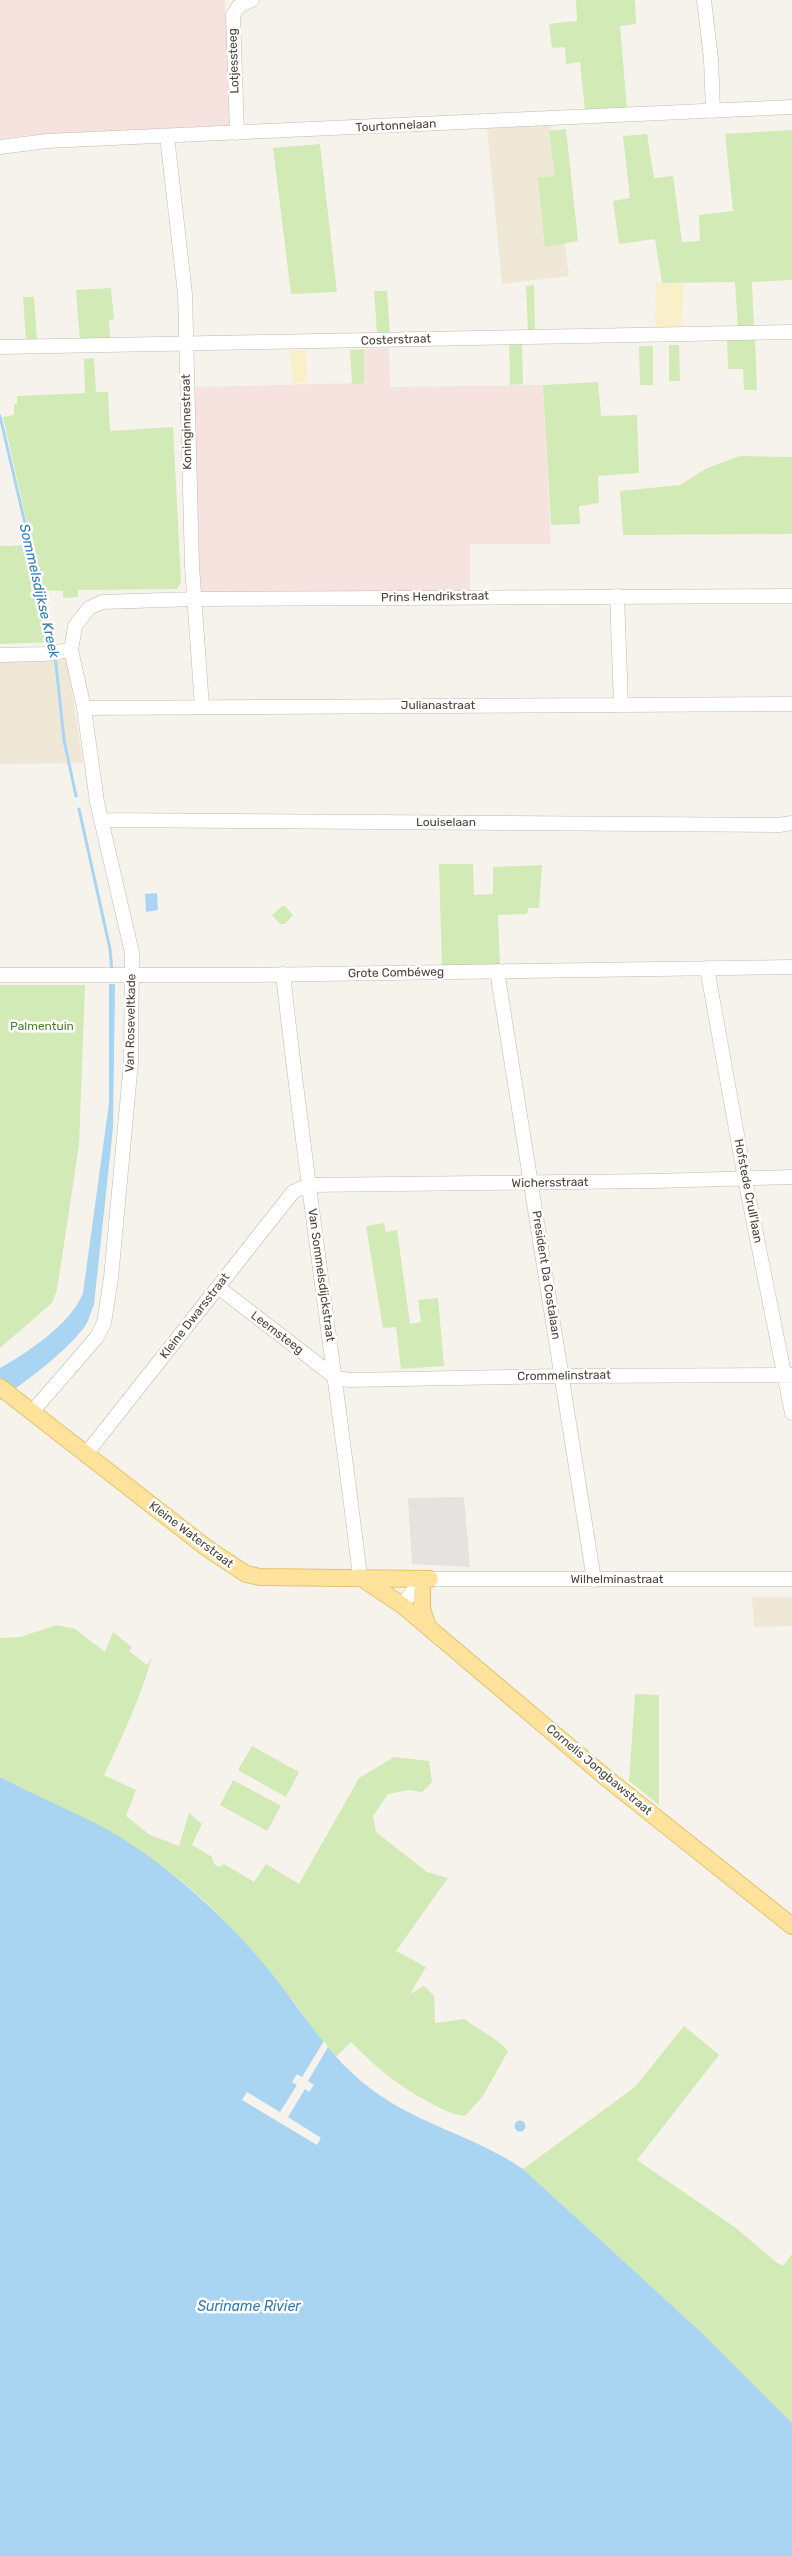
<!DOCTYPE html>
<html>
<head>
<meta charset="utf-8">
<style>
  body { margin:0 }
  canvas { display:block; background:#f6f3ec }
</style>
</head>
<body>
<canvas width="792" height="2556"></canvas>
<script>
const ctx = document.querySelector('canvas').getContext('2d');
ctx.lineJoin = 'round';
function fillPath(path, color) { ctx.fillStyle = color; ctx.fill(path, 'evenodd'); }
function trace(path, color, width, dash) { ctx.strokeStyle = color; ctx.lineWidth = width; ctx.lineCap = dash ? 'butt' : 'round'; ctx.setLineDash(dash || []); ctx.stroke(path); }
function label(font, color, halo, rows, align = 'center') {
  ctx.font = font + ' Rubik,sans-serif'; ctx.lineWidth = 5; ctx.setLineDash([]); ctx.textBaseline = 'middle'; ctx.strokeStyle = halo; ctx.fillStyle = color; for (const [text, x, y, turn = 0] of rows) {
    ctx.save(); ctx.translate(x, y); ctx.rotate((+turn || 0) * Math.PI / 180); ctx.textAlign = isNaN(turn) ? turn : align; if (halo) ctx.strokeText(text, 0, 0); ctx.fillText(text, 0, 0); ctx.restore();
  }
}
const education = new Path2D(`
  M550,124L569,276L502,284L487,128Z
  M67,660L83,763L0,764V662Z
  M792,1597V1626L754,1627L752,1597Z`);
const medical = new Path2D(`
  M0,0H225L231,125L31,135L0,139Z
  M389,348L390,387L543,385L551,544H470V592L198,596L193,387L364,383V349Z`);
const green = new Path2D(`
  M576,0H635L636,24L620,26L627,109L585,111L580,62L566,64L565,47L552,48L549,24L577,21Z
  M566,129L578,241L545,247L538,178L555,176L549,131Z
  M792,130V280L752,282L754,328H738L735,282L662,283L655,239L619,244L613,201L630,198L623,136L647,134L654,178L673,176L682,242L700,241L699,215L733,211L725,134Z
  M320,144L337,292L291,294L273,148Z
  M534,285L535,332L528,333L526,286Z
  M111,288L114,319L109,320L110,340L80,342L76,290Z
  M374,291H387L390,334H377Z
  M23,297H34L37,340L26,341Z
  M755,338L757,390H744L743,369H728L727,339Z
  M522,342L523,384L510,385L509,343Z
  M669,345H679L680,381H669Z
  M639,346H653V385H640Z
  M364,349V383L352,384L350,350Z
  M94,358L96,392H108L110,431L173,427L181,582L177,589L78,590V597L63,598V591L42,590L3,417L14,415V404H17V396L85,393L84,359Z
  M598,382L601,416L637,415L639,473L598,476L599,503L579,506L580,524L551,525L543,385Z
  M740,456L792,457V534L623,535L620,491L680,485L707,468Z
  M30,545L38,591L53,642L0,644V546Z
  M439,864H473L474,895L493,894V867L542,865L539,908H528L527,914L498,915L500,967L442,968Z
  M285,906L293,915L285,924H280L272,915L281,907Z
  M0,985H85L79,1145L57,1290L52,1303L0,1348Z
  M384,1223L386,1232L397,1230L410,1324L421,1322L418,1300L438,1298L444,1366L401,1369L396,1327L383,1328L366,1226Z
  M57,1625L75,1629L105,1652L113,1632L132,1647L129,1651L147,1665L152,1657C141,1697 122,1737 104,1775L136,1790L126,1816L150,1835L179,1846L189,1813L202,1824L192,1845L212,1857L214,1864L219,1867L224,1864L254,1882L266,1864L299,1884L359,1778L394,1757L429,1761L432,1782L422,1792L408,1790L388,1794L373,1816L376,1832L427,1872L448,1878L396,1951L426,1967L410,1994L424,1986L434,1996L435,2023L464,2019C479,2030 497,2038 508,2051L483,2096L465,2116C450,2114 438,2107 425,2100C393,2082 377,2068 351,2042L335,2058C321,2042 310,2024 297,2006C272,1973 244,1940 215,1911C150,1846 79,1818 0,1777V1638L20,1637Z
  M635,1694L659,1695V1805L629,1781Z
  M252,1746L299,1772L286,1797L238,1770Z
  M233,1780L281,1806L267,1831L220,1805Z
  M684,2026L719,2055L637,2160L736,2228L776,2262L783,2266L792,2254V2423L702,2333L523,2169L635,2087Z`);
const sand = new Path2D(`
  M656,283L684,284L681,329H655Z
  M289,350H306L307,382L293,383Z`);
const parking = new Path2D(`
  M464,1497L470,1567L412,1564L408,1498Z`);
const water = new Path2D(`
  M157,893L158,910L146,912L145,894Z
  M109,984H115L113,1128L94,1304C91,1312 88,1323 83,1329C60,1357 28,1379 0,1400V1368C27,1353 72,1323 83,1293L109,1103Z
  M0,1777C38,1797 78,1813 115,1834C150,1855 184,1882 213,1910C244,1939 273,1973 297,2007C317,2034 335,2059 361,2081C408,2122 472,2134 523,2169L702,2333L792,2423V2556H0Z
  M514.5 2126a5.5 5.5 0 1 1 11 0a5.5 5.5 0 1 1-11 0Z`);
const pier = new Path2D(`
  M324,2041L328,2047L308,2081L314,2085L309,2092L305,2089L288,2117L321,2138L317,2145L242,2100L247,2092L280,2112L297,2085L292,2082L297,2074L302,2077Z`);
const stream = new Path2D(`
  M0,416L30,545L38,591L54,649
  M55,655L64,740L76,796
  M79,809L110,949L112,972`);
const minor = new Path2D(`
  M704,0L711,59L713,111
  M237,133L233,15L239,6L252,0
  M167,136L185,294L192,566L202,707
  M0,147L47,141L792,107
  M0,347L792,332
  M617,596L621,705
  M0,655L44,654L71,650
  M84,708L792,704
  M101,820L779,825L792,823
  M707,968L745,1179L792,1413
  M497,971L594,1580
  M283,974C305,1175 336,1375 360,1577
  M0,975H252L792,967
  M218,1287L336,1378L349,1380L562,1376L792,1375
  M32,1412L97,1337L104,1323L111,1278L131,1062L132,953L97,802L84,708L71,650L75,626L89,608L102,602L195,599L792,596
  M86,1454L293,1192L308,1185L655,1181L792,1177
  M402,1605L416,1587L430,1579H792`);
const major = new Path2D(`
  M0,1387L208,1549L246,1574L260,1577L430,1579
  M360,1577L402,1605L604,1776L792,1926
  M422,1591V1609L428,1627`);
const streetNames = [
  ["Lotjessteeg",234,61,-92],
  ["Tourtonnelaan",396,126,-3],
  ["Costerstraat",396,340,-2],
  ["Koninginnestraat",187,422,-91],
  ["Prins Hendrikstraat",435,597,-1],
  ["Julianastraat",438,706],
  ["Louiselaan",446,823],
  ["Grote Combéweg",396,973,-1],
  ["Van Roseveltkade",131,1023,-89],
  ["Wichersstraat",550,1183,-1],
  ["Hofstede Crull'laan",748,1191,79],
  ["Van Sommelsdijckstraat",321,1275,82],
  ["President Da Costalaan",546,1275,81],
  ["Kleine Dwarsstraat",195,1316,-52],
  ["Leemsteeg",277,1333,37],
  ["Crommelinstraat",564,1376,-1],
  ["Kleine Waterstraat",191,1535,37],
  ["Wilhelminastraat",617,1580],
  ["Cornelis Jongbawstraat",599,1770,40]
];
const parkNames = [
  ["Palmentuin",42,1027]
];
const waterNames = [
  ["Sommelsdijkse Kreek",39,591,77],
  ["Suriname Rivier",249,2307]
];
fillPath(education, '#efe8d6');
fillPath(medical, '#f6e3e0');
fillPath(green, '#d2eab5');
fillPath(sand, '#f9efc9');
fillPath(parking, '#e5e3e0');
fillPath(water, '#a9d4f2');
fillPath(pier, '#f6f3ec');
trace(stream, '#a9d4f2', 3);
trace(minor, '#c2bbae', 15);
trace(major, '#e6c16a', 18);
trace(minor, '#fff', 14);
trace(major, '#ffe39c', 16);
label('12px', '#4b4439', '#fff', streetNames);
label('12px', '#4a7f2a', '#fff', parkNames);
label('italic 14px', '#2e7ab2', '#fff', waterNames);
</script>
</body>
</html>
